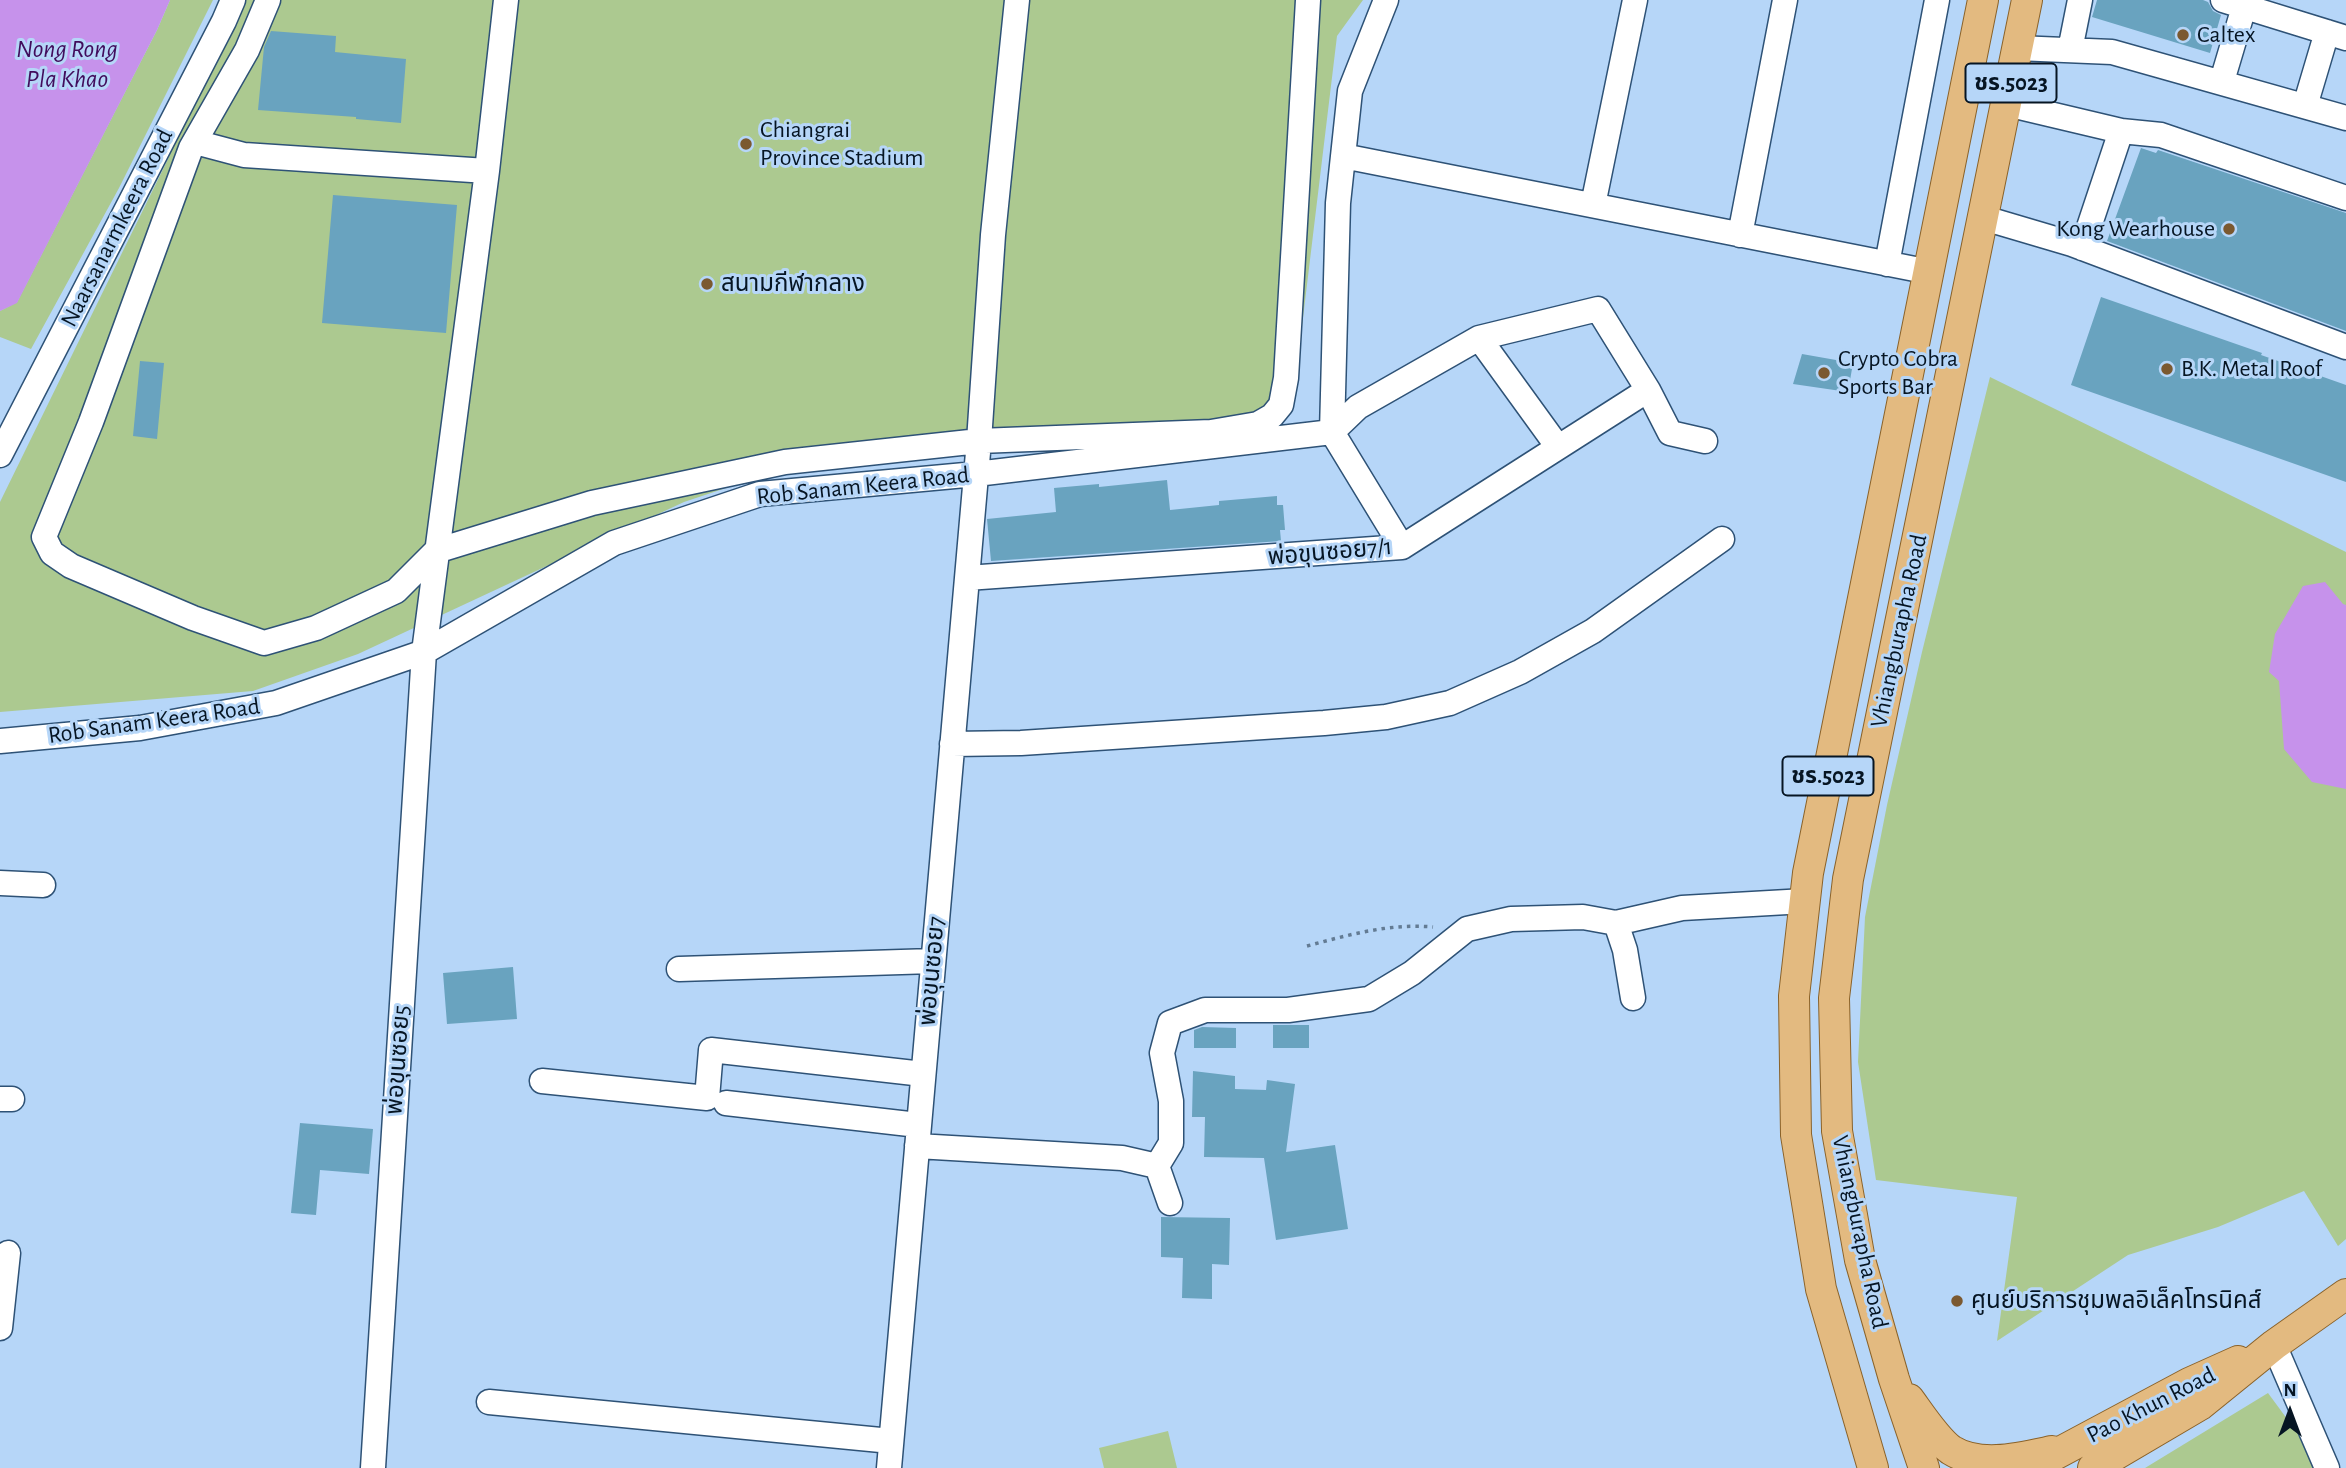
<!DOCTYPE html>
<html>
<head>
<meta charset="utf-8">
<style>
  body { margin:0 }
  #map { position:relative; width:2346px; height:1468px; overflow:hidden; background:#b6d6f8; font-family:"Alegreya Sans",sans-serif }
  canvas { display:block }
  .north { position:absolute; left:2255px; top:1377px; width:70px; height:70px; -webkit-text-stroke:5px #b6d6f8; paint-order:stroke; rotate:0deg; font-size:19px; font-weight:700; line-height:28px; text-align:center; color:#061523 }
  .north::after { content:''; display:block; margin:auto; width:24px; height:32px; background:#061523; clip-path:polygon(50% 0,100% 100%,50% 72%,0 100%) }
</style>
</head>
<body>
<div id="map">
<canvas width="2346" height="1468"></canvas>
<div class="north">N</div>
</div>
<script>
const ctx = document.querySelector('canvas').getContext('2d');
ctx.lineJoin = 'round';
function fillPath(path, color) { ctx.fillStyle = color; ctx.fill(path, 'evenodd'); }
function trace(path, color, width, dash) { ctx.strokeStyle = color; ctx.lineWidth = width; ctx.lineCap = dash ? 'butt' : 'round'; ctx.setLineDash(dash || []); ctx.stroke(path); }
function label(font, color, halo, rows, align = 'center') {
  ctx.font = font + ' "Alegreya Sans","Noto Sans Thai",sans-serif'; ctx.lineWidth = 6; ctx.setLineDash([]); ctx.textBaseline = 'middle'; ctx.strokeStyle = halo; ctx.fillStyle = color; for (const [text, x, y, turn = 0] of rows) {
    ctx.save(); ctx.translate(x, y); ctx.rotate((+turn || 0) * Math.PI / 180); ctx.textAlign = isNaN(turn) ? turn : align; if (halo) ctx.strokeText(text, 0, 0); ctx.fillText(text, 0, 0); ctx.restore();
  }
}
const green = new Path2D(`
  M170,0H213L119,188L31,349L0,337V311L17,302L157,30Z
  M240,0H1363L1337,36L1292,409L975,454L789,467L684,502L358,654L253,691L0,712V502L168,159Z
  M1990,377L2346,552V1239L2338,1246L2304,1191L2218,1227L2128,1255L1997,1341L2017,1197L1876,1180L1858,1062L1865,917L1887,805L1922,652Z
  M2268,1393L2307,1446L2314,1468H2145Z
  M1168,1431L1177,1468H1104L1099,1448Z`);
const water = new Path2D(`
  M0,0H170L157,30L17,303L0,311Z
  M2325,582L2343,604L2346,605V789L2312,782L2284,749L2279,681L2269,672L2275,634L2303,586Z`);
const building = new Path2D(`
  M2097,0H2203L2208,2L2213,11L2221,15L2210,53L2092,17Z
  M271,31L336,36L335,52L406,59L401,123L356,119V117L258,110L264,47Z
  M2141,148L2156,153L2158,150L2346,213V331L2107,241Z
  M333,195L457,205L446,333L322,323Z
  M2101,297L2262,353L2261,355L2346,385V482L2071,385Z
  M1802,354L1853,363L1848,392L1793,384Z
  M140,361L164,363L157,439L133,436Z
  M1167,480L1170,510L1219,505V501L1277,496V505H1283L1285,530H1280L1281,541L991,561L987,519L1056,512L1054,488L1099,484V487Z
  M513,967L517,1019L447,1024L443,973Z
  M1273,1025H1309V1048H1273Z
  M1202,1027L1236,1028V1048H1194V1030Z
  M1193,1071L1235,1076V1089L1266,1090L1267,1080L1295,1084L1286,1152L1335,1145L1348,1229L1276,1240L1264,1158L1204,1157L1205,1117H1192Z
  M300,1123L373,1129L369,1174L320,1170L316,1215L291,1213Z
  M1161,1217L1230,1218L1229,1265L1212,1264V1299L1182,1298L1183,1258L1161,1257Z`);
const path = new Path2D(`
  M1307,946C1348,935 1390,923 1433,927`);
const minor = new Path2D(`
  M268,0L247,50L191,148L91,422L44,537L52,553L71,566L193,618L264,643L316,628L396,591L436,551L592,503L785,462L979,441L1211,432L1258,424L1272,416L1281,405L1286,378L1308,0
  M2223,0L2346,38
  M2017,48L2112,52L2346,118
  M2070,50L2080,0
  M2222,81L2244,7
  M2007,104L2121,131L2161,135L2346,198
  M2305,106L2327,32
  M195,142L244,155L487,171
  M1343,156L1930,272
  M1593,205L1635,0
  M1984,218L2072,244L2346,347
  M1740,235L1785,0
  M2082,248L2121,131
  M1887,264L1937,0
  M1479,338L1558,447
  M0,455L224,21L233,0
  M1402,547L1332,432L1358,407L1479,338L1598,309L1648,390L1670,433L1705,441
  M967,578L1402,547L1648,390
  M0,741L140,728L276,703L424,652L614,543L760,494L976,474L1332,432L1338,203L1350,91L1386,0
  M952,744L1021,743L1324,723L1386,717L1450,703L1520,672L1593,631L1722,539
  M0,883L43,885
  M1616,923L1625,950L1633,998
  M679,969L933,961
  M542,1081L707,1098L711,1050L923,1074
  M0,1099H12
  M726,1103L918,1125
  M917,1146L1122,1158L1157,1166
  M1157,1166L1171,1143V1101L1162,1053L1170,1023L1205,1010H1288L1369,999L1412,973L1467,929L1511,919L1583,917L1616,923L1682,908L1805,901
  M1157,1166L1170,1203
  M0,1328L8,1253
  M2274,1345L2327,1468
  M489,1402L891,1441
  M373,1468L424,652L487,171L506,0
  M889,1468L979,441L993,235L1017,0`);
const major = new Path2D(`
  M1909,1399C1920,1414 1936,1439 1951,1450C1980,1468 2019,1458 2052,1451
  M1873,1468L1821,1289L1796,1135L1794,996L1808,873L1983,0
  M1924,1468L1894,1379L1860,1260L1837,1131L1834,998L1848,879L2027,0
  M2030,1468L2189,1383L2238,1361
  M2093,1468L2200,1405L2274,1345L2346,1294`);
const markers = [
  [2183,35,7,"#7b5930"],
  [746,144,7,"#7b5930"],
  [2229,229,7,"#7b5930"],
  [707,284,7,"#7b5930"],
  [2167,369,7,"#7b5930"],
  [1824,373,7,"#7b5930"],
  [1957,1301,7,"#7b5930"]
];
const shields = [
  [2011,83,91],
  [1828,776,91]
];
const shieldNames = [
  ["ชร.5023",2011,83],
  ["ชร.5023",1828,776]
];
const poiNames = [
  ["Caltex",2197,35],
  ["Chiangrai",760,130],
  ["Province Stadium",760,158],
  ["Kong Wearhouse",2215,229,"right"],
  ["สนามกีฬากลาง",721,284],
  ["Crypto Cobra",1838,359],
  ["Sports Bar",1838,387],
  ["B.K. Metal Roof",2181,369],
  ["ศูนย์บริการชุมพลอิเล็คโทรนิคส์",1971,1301]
];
const streetNames = [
  ["Naarsanarmkeera Road",117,228,-63],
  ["Rob Sanam Keera Road",863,486,-6],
  ["พ่อขุนซอย7/1",1330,552,-5],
  ["Vhiangburapha Road",1899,631,-78],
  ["Rob Sanam Keera Road",154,721,-8],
  ["พ่อขุนซอย7",932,971,-85],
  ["พ่อขุนซอย5",398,1060,-86],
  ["Vhiangburapha Road",1860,1232,78],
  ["Pao Khun Road",2151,1405,-27]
];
const waterNames = [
  ["Nong Rong",67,49],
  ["Pla Khao",67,79]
];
fillPath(green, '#acc990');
fillPath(water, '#c692eb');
fillPath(building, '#69a3bf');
trace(minor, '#2e5276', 27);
trace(major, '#8a6229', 32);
trace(path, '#637b93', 3.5, [3.5, 5]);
trace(minor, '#fff', 24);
trace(major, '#e3ba80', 30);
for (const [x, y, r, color] of markers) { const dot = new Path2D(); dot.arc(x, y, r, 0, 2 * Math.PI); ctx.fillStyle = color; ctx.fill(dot); trace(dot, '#b6d6f8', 2.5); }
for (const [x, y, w] of shields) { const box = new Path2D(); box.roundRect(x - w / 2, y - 19.5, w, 39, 5); ctx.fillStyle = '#b6d6f8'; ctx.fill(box); trace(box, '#061523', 2); }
label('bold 23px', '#061523', null, shieldNames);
label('24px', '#061523', '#b6d6f8', poiNames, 'left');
label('24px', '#061523', '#b6d6f8', streetNames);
label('italic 26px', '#410c5c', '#b6d6f8', waterNames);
</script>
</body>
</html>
